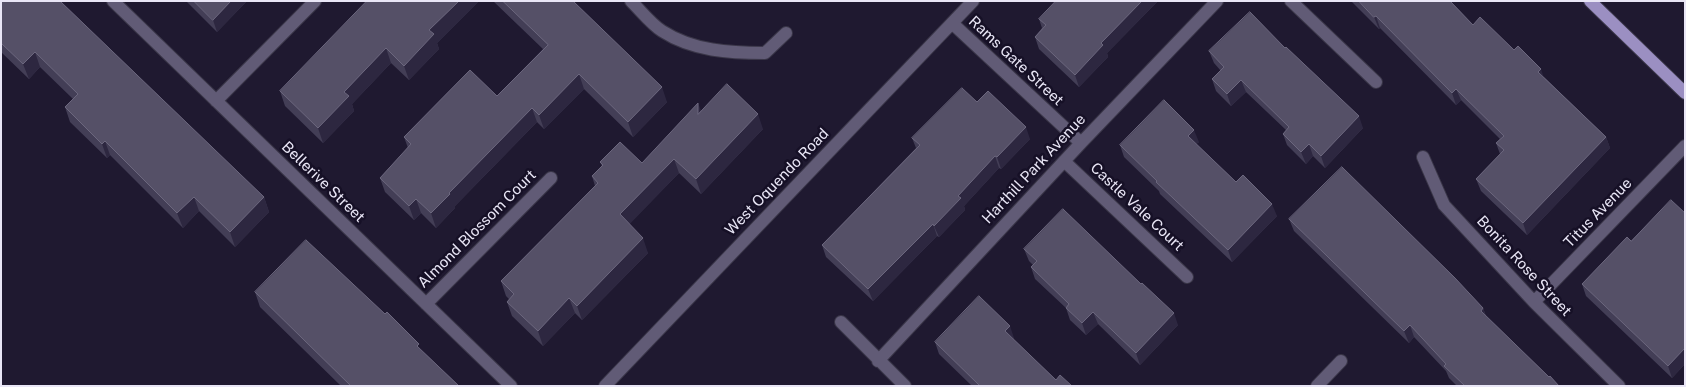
<!DOCTYPE html>
<html>
<head>
<meta charset="utf-8">
<style>
  body { margin:0 }
  #map { position:relative; width:1686px; height:387px; overflow:hidden; background:#1f1930; font-family:"Public Sans",sans-serif }
  canvas { display:block }
  .frame { position:absolute; inset:0; border:2px solid #e9e6f6; pointer-events:none }
</style>
</head>
<body>
<div id="map">
<canvas width="1686" height="387"></canvas>
<div class="frame"></div>
</div>
<script>
const ctx = document.querySelector('canvas').getContext('2d');
ctx.lineJoin = 'round';
function trace(path, color, width, dash) { ctx.strokeStyle = color; ctx.lineWidth = width; ctx.lineCap = dash ? 'butt' : 'round'; ctx.setLineDash(dash || []); ctx.stroke(path); }
function fillPath(path, color) { ctx.fillStyle = color; ctx.fill(path, 'evenodd'); }
function label(font, color, halo, rows, align = 'center') {
  ctx.font = font + ' "Public Sans",sans-serif'; ctx.lineWidth = 5; ctx.setLineDash([]); ctx.textBaseline = 'middle'; ctx.strokeStyle = halo; ctx.fillStyle = color; for (const [text, x, y, turn = 0] of rows) {
    ctx.save(); ctx.translate(x, y); ctx.rotate((+turn || 0) * Math.PI / 180); ctx.textAlign = isNaN(turn) ? turn : align; if (halo) ctx.strokeText(text, 0, 0); ctx.fillText(text, 0, 0); ctx.restore();
  }
}
const minor = new Path2D(`
  M113,1L511,386
  M631,1C641,11 651,24 662,31C693,51 730,53 765,53L786,33
  M1291,1L1376,82
  M952,23L1081,143
  M216,101L315,1
  M1423,157L1444,205L1534,302L1619,386
  M1064,161L1187,277
  M1534,302L1685,146
  M426,304L551,178
  M841,322L905,386
  M878,361L1081,143L1217,1
  M605,386L973,1
  M1317,386L1341,361`);
const major = new Path2D(`
  M1590,1L1685,93`);
const wall = new Path2D(`
  M1,1L264,197L269,212L235,247L199,211L183,228L110,155L107,158L70,122L65,107L73,99L40,67L29,79L1,52Z
  M186,1H247L217,32Z
  M367,1H479L437,43L439,49L409,80L391,63L352,104L354,111L323,143L285,106L280,91Z
  M493,1H573L667,102L633,137L584,89L544,129L537,122L454,207L455,208L436,228L421,213L414,220L385,192L380,178L408,148L404,137L497,96L543,49Z
  M1056,1H1158L1107,53L1108,57L1079,87L1039,49L1035,37L1042,28L1039,19Z
  M1351,1H1450L1473,25L1514,50L1544,77L1606,137L1610,148L1527,235L1481,191L1476,179L1500,154L1496,143L1500,139L1461,100L1456,105L1380,28L1379,29Z
  M1209,51L1363,128L1325,168L1313,156L1306,164L1287,145L1283,134L1286,130L1246,92L1231,106L1216,91L1212,79L1221,71L1214,63Z
  M701,111L763,129L701,194L679,173L629,224L648,253L582,320L575,313L543,346L512,316L507,302L509,299L506,296L501,281L595,186L592,176L602,166L600,162L642,163Z
  M912,138L1030,139L1001,169L999,168L964,206L965,210L939,237L937,236L873,301L826,257L822,245L916,148Z
  M1199,142L1196,144L1236,182L1277,216L1232,262L1160,194L1159,191L1124,157L1120,145Z
  M1685,213V364L1672,378L1586,296L1582,284L1631,241Z
  M1289,219L1483,308L1486,316L1549,377L1559,386H1457L1449,378L1446,371L1414,337L1409,343L1294,231Z
  M1024,249L1178,325L1140,365L1098,324L1086,335L1070,320L1066,308L1035,279L1031,267L1033,265L1029,261Z
  M255,292L422,351L459,386H341L260,307Z
  M1014,338L1013,339L1056,380L1072,386H972L939,354L935,342Z`);
const shadedWall = new Path2D(`
  M231,1H247L217,32L213,20Z
  M459,1H479L437,43L439,49L409,80L404,66L429,30Z
  M1142,1H1158L1107,53L1108,57L1079,87L1075,75L1101,43Z
  M1376,16L1380,28L1379,29L1374,17Z
  M386,48L391,63L352,104L354,111L323,143L318,128L344,92Z
  M35,52L40,67L29,79L23,64Z
  M1541,69L1545,81L1538,72Z
  M579,74L584,89L544,129L539,115Z
  M1241,80L1246,92L1231,106L1227,94Z
  M662,87L667,102L633,137L628,122Z
  M1456,89L1461,100L1456,105L1452,93Z
  M698,103L704,118L698,114Z
  M532,108L537,122L454,207L455,208L436,228L431,213L449,193Z
  M758,114L763,129L701,194L696,179Z
  M1359,116L1363,128L1325,168L1321,156Z
  M1026,127L1030,139L1001,169L997,157Z
  M1194,130L1199,142L1192,148L1188,136Z
  M1606,137L1610,148L1527,235L1523,223Z
  M105,141L110,155L107,158L102,144Z
  M1309,144L1313,156L1306,164L1301,152Z
  M995,156L999,168L964,206L965,210L939,237L934,226L958,196Z
  M674,159L679,173L625,229L620,214Z
  M194,197L199,211L183,228L177,213Z
  M264,197L269,212L235,247L230,232Z
  M416,199L421,213L414,220L409,206Z
  M1272,204L1277,216L1232,262L1228,250Z
  M933,224L937,236L873,301L868,289Z
  M643,238L648,253L582,320L577,306Z
  M569,298L575,313L543,346L538,331Z
  M1483,308L1487,320L1481,311Z
  M1093,312L1098,324L1086,335L1082,323Z
  M1174,313L1178,325L1140,365L1136,353Z
  M1410,325L1414,337L1409,343L1404,331Z
  M1010,326L1014,338L1009,343L1005,331Z
  M1685,348V364L1672,378L1668,366Z`);
const building = new Path2D(`
  M1,1H60L264,197L230,232L194,197L177,213L105,141L102,144L65,107L78,94L35,52L23,64L1,43Z
  M194,1H231L213,20Z
  M367,1H459L429,30L434,34L404,66L386,48L344,92L349,96L318,128L280,91Z
  M503,1H573L662,87L628,122L579,74L539,115L532,108L449,193L450,194L431,213L416,199L409,206L380,178L411,144L404,137L470,70L497,96L548,45Z
  M1056,1H1142L1101,43L1103,45L1075,75L1035,37L1046,25L1039,19Z
  M1359,1H1450L1473,25L1480,17L1514,50L1518,46L1541,69L1538,72L1606,137L1523,223L1476,179L1504,150L1496,143L1504,136L1456,89L1452,93L1376,16L1374,17Z
  M1250,12L1285,48L1286,47L1359,116L1321,156L1309,144L1301,152L1283,134L1289,127L1241,80L1227,94L1212,79L1224,67L1209,51Z
  M727,84L758,114L696,179L674,159L620,214L643,238L577,306L569,298L538,331L507,302L514,294L501,281L598,183L592,176L603,165L600,162L620,142L642,163L698,103V114Z
  M962,88L977,102L988,91L1026,127L997,157L995,156L958,196L961,198L934,226L933,224L868,289L822,245L920,145L912,138Z
  M1164,100L1194,130L1188,136L1236,182L1243,175L1272,204L1228,250L1156,182L1157,181L1120,145Z
  M1342,167L1455,278L1483,308L1481,311L1549,377L1550,376L1559,386H1465L1444,366L1446,364L1410,325L1404,331L1289,219Z
  M1671,200L1685,213V348L1668,366L1582,284L1627,237L1631,241Z
  M1063,209L1141,284L1142,283L1174,313L1136,353L1093,312L1082,323L1066,308L1069,304L1031,267L1037,261L1024,249Z
  M306,240L385,314L387,312L419,344L417,346L459,386H351L255,292Z
  M979,296L1010,326L1005,331L1056,380L1060,375L1072,386H980L935,342Z`);
const streetNames = [
  ["Rams Gate Street",1016,61,43],
  ["Harthill Park Avenue",1034,169,-47],
  ["Bellerive Street",323,182,44],
  ["West Oquendo Road",777,182,-46],
  ["Castle Vale Court",1137,207,43],
  ["Titus Avenue",1598,213,-46],
  ["Almond Blossom Court",477,229,-45],
  ["Bonita Rose Street",1524,266,47]
];
trace(minor, '#3a3648', 14);
trace(major, '#3a3648', 14);
trace(minor, '#615b76', 12);
trace(major, '#9b8fc2', 12);
fillPath(wall, '#433e56');
fillPath(shadedWall, '#2d2740');
fillPath(building, '#555067');
trace(building, '#6c677e', 1);
label('15px', '#e9e6f6', '#161026', streetNames);
</script>
</body>
</html>
